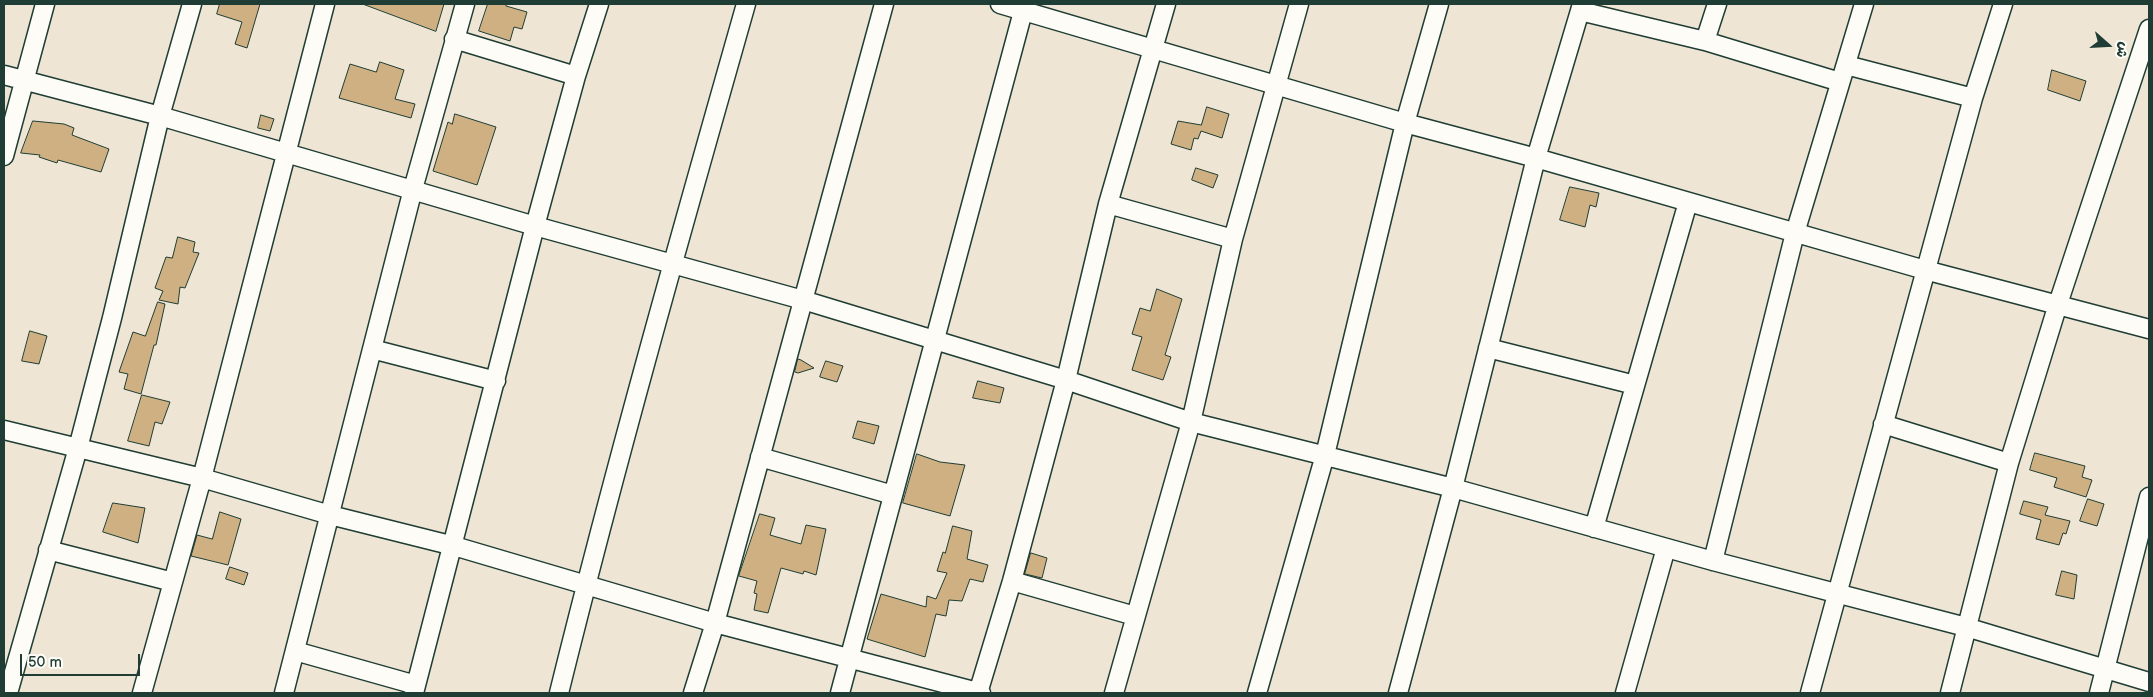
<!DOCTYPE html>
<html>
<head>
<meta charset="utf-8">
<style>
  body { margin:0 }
  #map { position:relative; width:2153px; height:697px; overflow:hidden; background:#efe5d4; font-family:"Balsamiq Sans","Playpen Sans Arabic",sans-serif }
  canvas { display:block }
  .frame { position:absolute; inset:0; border:5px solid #1f3d34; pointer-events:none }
  .north { position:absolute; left:2083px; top:20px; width:50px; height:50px; -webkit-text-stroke:4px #fdfcf7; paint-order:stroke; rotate:109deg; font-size:14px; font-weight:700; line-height:20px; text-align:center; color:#1f3d34 }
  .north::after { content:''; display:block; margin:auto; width:18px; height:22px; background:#1f3d34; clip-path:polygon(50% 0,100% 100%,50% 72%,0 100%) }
  .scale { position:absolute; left:20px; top:654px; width:120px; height:22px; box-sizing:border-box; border:2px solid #1f3d34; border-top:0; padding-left:6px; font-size:15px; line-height:18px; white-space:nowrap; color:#1f3d34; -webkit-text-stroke:4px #fdfcf7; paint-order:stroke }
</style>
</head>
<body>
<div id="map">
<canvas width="2153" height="697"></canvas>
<div class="frame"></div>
<div class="north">ش</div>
<div class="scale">50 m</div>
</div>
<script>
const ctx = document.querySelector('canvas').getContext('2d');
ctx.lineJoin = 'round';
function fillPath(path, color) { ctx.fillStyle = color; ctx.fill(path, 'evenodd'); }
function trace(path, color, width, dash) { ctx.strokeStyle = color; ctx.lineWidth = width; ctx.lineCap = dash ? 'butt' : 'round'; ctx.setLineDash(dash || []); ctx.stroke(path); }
const building = new Path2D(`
  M220,4H260L247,48L235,44L242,22L217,14Z
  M363,4H444L436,31Z
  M488,4H506V6L527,12L522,29L514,27L510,41L479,31Z
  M380,62L404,70L395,99L415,104L411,118L339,98L350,64L376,72Z
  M2052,70L2086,81L2080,101L2048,90Z
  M1207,107L1229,114L1222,138L1201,131L1198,139L1194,138L1191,150L1171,144L1178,121L1201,125Z
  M455,114L496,127L477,185L433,171L448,122L452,124Z
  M261,115L274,119L270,131L258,128Z
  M33,121L64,124L74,128L72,135L109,149L101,172L58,160L57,163L39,157L40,155L21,153Z
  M1196,168L1218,175L1213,188L1192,180Z
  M1570,187L1599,193L1596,207L1590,205L1585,227L1560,220Z
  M178,237L195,242L193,252L199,253L185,288L180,287L178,304L159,300L163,291L155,288L166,257L172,258Z
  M1157,289L1182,299L1165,355L1171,357L1163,380L1132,370L1142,337L1132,334L1140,308L1150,311Z
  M158,302L165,304L156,345H154L141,394L124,389L128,374L119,372L133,332L145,336Z
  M30,331L47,336L39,364L22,361Z
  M798,359L801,360L814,368L798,373L795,372Z
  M826,361L843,366L837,382L820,377Z
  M978,381L1004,388L1000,403L973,398Z
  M142,395L170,402L162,424L155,422L149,446L128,441Z
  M858,421L879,426L874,444L853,438Z
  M2035,453L2085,466L2082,477L2092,480L2086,497L2054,487L2057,478L2030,470Z
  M917,454L940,462L965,465L950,516L903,503Z
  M2088,499L2104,504L2097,526L2080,521Z
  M2024,501L2048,507L2045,515L2070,521L2066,534L2063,533L2059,545L2036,539L2041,520L2020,514Z
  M113,503L145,508L138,543L103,532Z
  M220,512L241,519L228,565L191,556L197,535L212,539Z
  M760,514L775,518L770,535L801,544L806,525L826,529L816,575L804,571L803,574L781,568L768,613L754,610L757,594L754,593L757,581L739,576Z
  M953,526L972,531L967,559L988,565L983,582L970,579L962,601L949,600L946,616L936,614L925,657L867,639L881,594L926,607L927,596L936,599L947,573L937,571L943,552L945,553Z
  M1031,553L1047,558L1042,578L1025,574Z
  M230,567L248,573L244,585L226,579Z
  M2062,571L2077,575L2074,599L2056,595Z`);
const minor = new Path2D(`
  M1000,4L1405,123L1536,158L1925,270L2149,329
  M1580,11L1705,41L1840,82
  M454,39L576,76
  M1705,41L1717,4
  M1846,65L1973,98
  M4,75L160,116L535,226L803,300L1066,380L1191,422L1453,488L1713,561L1966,627L2149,682
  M4,156L45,4
  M1108,204L1233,239
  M1488,348L1635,385
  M372,349L496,381
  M1883,424L2009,463
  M4,430L202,478L330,515L454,546L715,623L981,693
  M760,457L893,495
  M1594,528L1688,202
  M48,550L173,582
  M1713,561L1795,233L1864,4
  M1012,581L1135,616
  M295,651L416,685
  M8,693L78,448L112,318L160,116L192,4
  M142,693L202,478L325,4
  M284,693L413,189L465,4
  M414,693L535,226L576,76L599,4
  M559,693C616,462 681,233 746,4
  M693,693L715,623L884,4
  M840,693L1025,4
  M978,693L1012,581L1066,380L1108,204L1166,4
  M1114,693L1191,422L1233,239L1299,4
  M1257,693L1325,455L1405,123L1439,4
  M1398,693L1453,488L1536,158L1582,4
  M1625,693L1666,548
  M1810,693L1973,98L2003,4
  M1950,693L2009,463L2058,304L2149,29
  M2099,693L2149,497`);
fillPath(building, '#ceb082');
trace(building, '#1f3d34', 1);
trace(minor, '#1f3d34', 21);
trace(minor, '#fdfcf7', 18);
</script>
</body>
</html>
